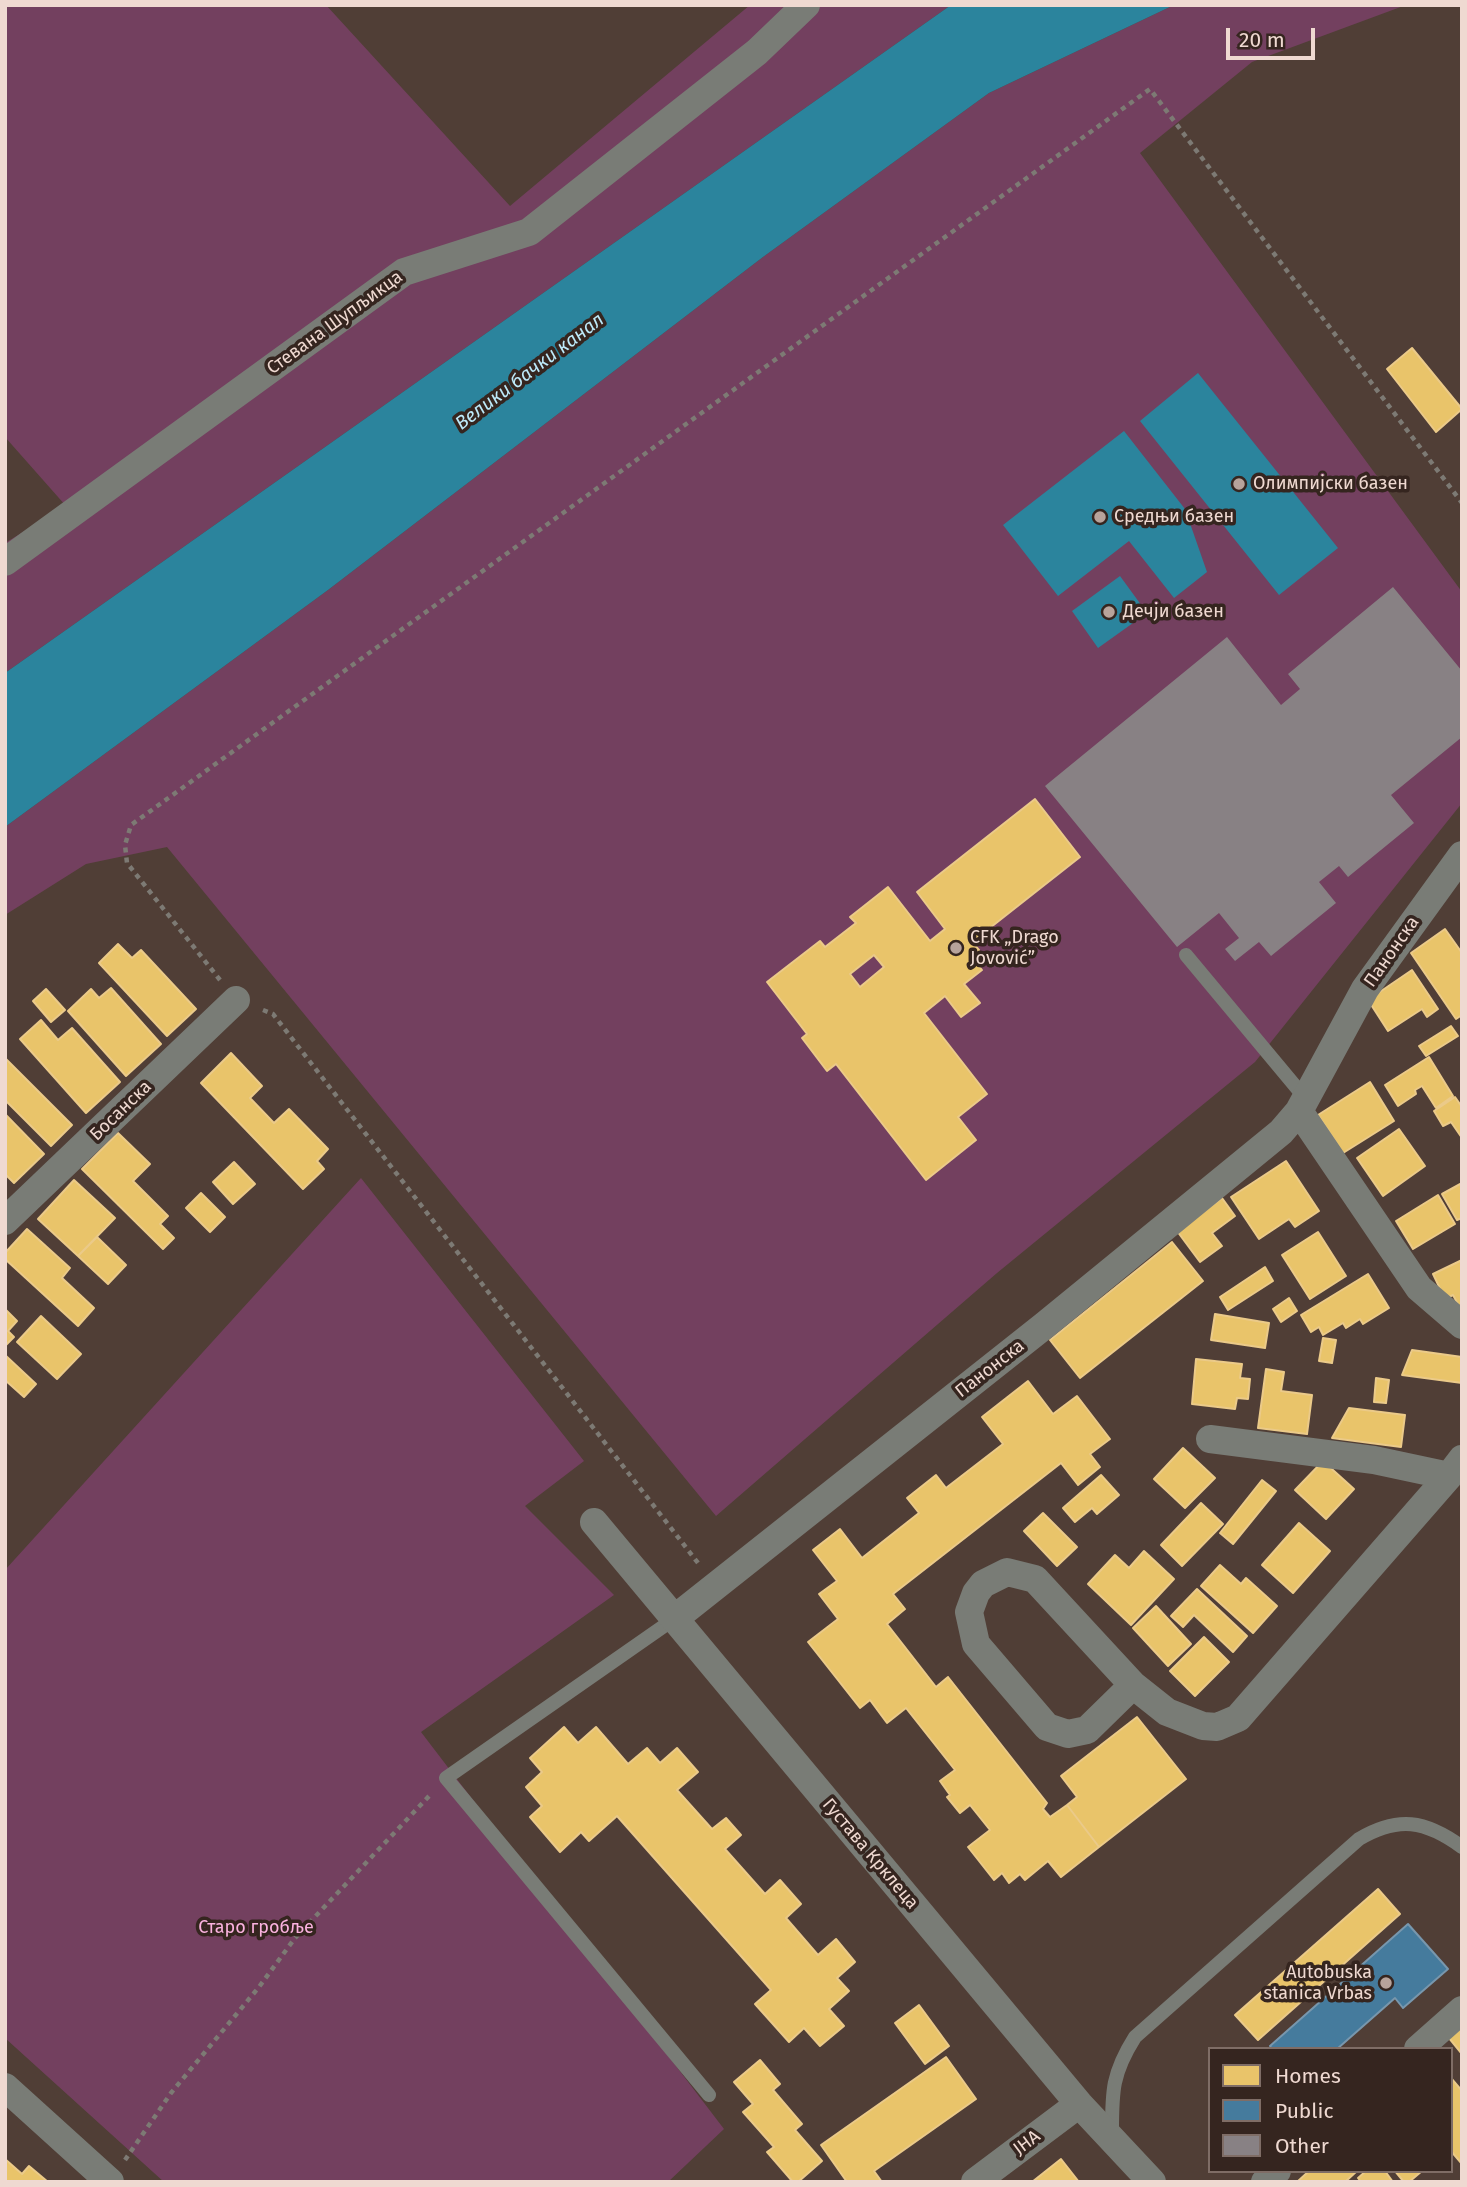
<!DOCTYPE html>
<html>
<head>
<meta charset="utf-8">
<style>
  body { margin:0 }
  #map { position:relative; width:1467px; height:2187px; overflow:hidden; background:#503e36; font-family:"Fira Sans",sans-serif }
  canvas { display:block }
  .frame { position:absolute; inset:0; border:7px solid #efd9d1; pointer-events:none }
  .legend { position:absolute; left:1208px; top:2047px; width:245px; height:126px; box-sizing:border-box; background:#35251f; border:2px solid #7f6d66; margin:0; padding:9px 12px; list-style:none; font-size:21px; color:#efd9d1 }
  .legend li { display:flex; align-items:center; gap:14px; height:35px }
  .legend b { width:35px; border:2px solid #7f6d66 }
  .scale { position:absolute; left:1226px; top:28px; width:89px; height:32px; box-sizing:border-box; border:4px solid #efd9d1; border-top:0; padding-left:9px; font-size:21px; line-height:24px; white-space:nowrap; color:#efd9d1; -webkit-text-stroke:5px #35251f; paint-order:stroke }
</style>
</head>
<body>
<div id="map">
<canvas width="1467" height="2187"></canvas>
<div class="frame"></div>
<ul class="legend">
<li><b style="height:19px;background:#e9c46a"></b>Homes</li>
<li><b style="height:19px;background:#457b9d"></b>Public</li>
<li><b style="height:19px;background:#888184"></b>Other</li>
</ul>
<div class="scale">20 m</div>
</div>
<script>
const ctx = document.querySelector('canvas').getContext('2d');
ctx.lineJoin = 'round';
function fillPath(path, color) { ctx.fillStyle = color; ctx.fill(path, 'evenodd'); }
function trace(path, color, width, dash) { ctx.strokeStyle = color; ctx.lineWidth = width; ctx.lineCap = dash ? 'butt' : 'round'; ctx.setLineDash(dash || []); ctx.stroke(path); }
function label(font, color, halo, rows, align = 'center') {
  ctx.font = font + ' "Fira Sans",sans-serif'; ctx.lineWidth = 7; ctx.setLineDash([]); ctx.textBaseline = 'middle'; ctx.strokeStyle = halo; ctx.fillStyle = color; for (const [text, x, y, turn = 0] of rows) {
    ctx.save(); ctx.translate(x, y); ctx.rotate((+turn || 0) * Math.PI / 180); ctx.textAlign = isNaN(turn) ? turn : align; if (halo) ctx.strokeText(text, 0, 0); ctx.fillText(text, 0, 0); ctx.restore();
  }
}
const green = new Path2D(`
  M5,5H326L510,206L750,5H951L5,673V543L66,506L5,437Z
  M1174,5H1406L1252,62L1140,153L1462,592V803L1255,1062L997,1273L716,1516L167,847L86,864L5,915V827L328,590L763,257L989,93Z
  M361,1178L584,1461L525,1506L614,1595L421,1732L724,2129L668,2182H164L5,2038V1570Z`);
const water = new Path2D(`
  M951,5H1174L989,93L763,257L328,590L5,827V673Z
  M1198,373L1338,548L1279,595L1140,421Z
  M1124,431L1185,509L1207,572L1174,598L1129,541L1058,596L1003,525Z
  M1120,576L1147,613L1098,648L1072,611Z`);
const homes = new Path2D(`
  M1412,348L1462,409L1436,432L1387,369Z
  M1035,799L1080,857L972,942L979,950L971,956L982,970L964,984L980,1003L961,1017L945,996L924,1013L987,1094L958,1117L976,1140L926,1180L836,1064L827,1071L802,1038L807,1034L767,982L820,941L825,947L856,923L850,917L888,887L930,941L945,929L917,892ZM874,955L884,967L860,987L850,974Z
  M1445,929L1462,953V1015L1456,1019L1411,953Z
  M118,944L132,958L141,950L196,1009L167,1036L99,963Z
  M1412,970L1438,1009L1427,1017L1422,1009L1388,1031L1368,1000Z
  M111,988L161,1044L126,1076L68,1011L91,989L99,998Z
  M46,989L65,1010L51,1022L33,1001Z
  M41,1020L58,1040L72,1028L120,1082L86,1113L20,1039Z
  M1451,1026L1458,1036L1426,1056L1419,1046Z
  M231,1053L262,1086L250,1098L274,1123L289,1109L328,1149L317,1161L324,1169L303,1189L201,1083Z
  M1429,1057L1453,1096L1436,1108L1422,1086L1415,1090L1416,1094L1398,1106L1385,1085Z
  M5,1058L72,1125L51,1146L5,1100Z
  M1370,1082L1394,1121L1343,1153L1318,1115Z
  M1455,1097L1462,1107V1138L1451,1122L1443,1126L1434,1111Z
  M5,1114L44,1154L14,1183L5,1174Z
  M1399,1129L1425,1166L1383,1196L1357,1158Z
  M118,1133L150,1164L133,1181L168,1216L160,1224L174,1238L163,1249L82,1169Z
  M1286,1161L1319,1211L1295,1227L1289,1219L1259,1239L1231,1197Z
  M234,1162L255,1184L233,1204L213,1182Z
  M74,1180L115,1218L78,1256L38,1219Z
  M1462,1183V1218L1457,1220L1442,1194Z
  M201,1193L225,1217L210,1232L186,1208Z
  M1438,1195L1455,1224L1413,1249L1396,1221Z
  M1222,1198L1235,1216L1212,1233L1222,1246L1200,1262L1177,1231Z
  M27,1229L70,1268L62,1278L94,1308L78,1326L5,1259V1253Z
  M1318,1232L1346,1276L1310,1299L1282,1255Z
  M97,1237L126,1265L108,1284L78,1256Z
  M1172,1242L1203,1281L1080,1378L1050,1340Z
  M1462,1260V1312L1453,1295L1445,1299L1433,1274Z
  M1265,1267L1273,1281L1228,1310L1220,1297Z
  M1368,1274L1389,1308L1363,1324L1360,1319L1346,1328L1343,1323L1323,1335L1319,1327L1311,1332L1301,1315Z
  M1289,1298L1297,1311L1281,1322L1273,1309Z
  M5,1309L17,1321L8,1331L14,1337L5,1346Z
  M1215,1314L1269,1323L1265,1348L1211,1340Z
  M41,1316L81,1354L57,1379L17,1342Z
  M1323,1338L1336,1340L1332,1363L1319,1361Z
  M1412,1350L1462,1357V1383L1402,1375Z
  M5,1355L36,1384L24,1397L5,1380Z
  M1196,1359L1242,1364L1240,1378L1250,1379L1248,1399L1237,1398L1235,1409L1192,1404Z
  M1266,1369L1284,1372L1281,1391L1312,1395L1307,1434L1258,1428Z
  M1376,1378L1389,1380L1386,1403L1374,1402Z
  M1028,1381L1053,1414L1077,1396L1110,1439L1090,1454L1100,1467L1078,1485L1061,1463L893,1594L905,1609L887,1624L936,1687L948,1677L1047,1803L1043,1809L1050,1817L1067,1805L1099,1847L1061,1877L1048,1861L1025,1880L1020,1874L1009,1883L1002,1873L994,1880L968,1847L990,1830L970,1805L960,1813L947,1797L950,1795L940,1781L955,1770L906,1708L887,1723L870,1700L860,1708L808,1642L838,1619L819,1594L837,1581L813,1550L840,1529L862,1558L919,1513L907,1498L936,1475L946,1488L1003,1444L982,1417Z
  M1349,1408L1405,1415L1401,1447L1332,1438Z
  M1183,1448L1215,1478L1185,1508L1154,1479Z
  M1323,1461L1354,1489L1326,1519L1295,1490Z
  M1101,1475L1119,1495L1097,1514L1092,1508L1075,1522L1063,1508Z
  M1262,1480L1276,1491L1233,1544L1220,1533Z
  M1201,1503L1223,1524L1182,1566L1161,1545Z
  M1043,1513L1077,1547L1057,1566L1024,1531Z
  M1299,1523L1330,1551L1293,1593L1262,1565Z
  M1144,1551L1174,1579L1131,1625L1088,1584L1115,1555L1129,1568Z
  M1220,1565L1241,1584L1246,1578L1277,1606L1253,1633L1201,1586Z
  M1197,1589L1247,1636L1233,1652L1194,1615L1183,1627L1171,1616Z
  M1156,1606L1191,1644L1168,1666L1133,1628Z
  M1204,1637L1229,1662L1195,1696L1170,1671Z
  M1137,1717L1186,1779L1099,1847L1067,1805L1077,1797L1061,1776Z
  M564,1727L578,1743L596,1727L628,1764L647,1748L660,1763L677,1748L698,1772L677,1790L712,1829L726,1818L741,1835L725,1849L765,1894L780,1880L801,1904L786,1918L818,1955L836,1939L855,1962L837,1978L849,1991L829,2009L844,2026L820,2046L804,2028L789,2042L755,2004L771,1990L617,1816L589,1841L581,1832L560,1852L530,1817L542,1806L526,1787L542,1772L530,1758Z
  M1378,1889L1400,1914L1258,2040L1235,2015Z
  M919,2005L949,2046L925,2064L895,2023Z
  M1462,2028V2054L1449,2038Z
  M946,2057L976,2099L874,2171L882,2182H847L821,2145Z
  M760,2060L780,2084L773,2090L802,2124L795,2130L822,2161L798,2182H793L767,2152L774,2147L743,2112L753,2104L734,2082Z
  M1451,2078L1462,2091V2164L1451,2151Z
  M5,2159L22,2174L29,2166L48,2182H5Z
  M1061,2159L1079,2182H1032Z
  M1309,2171H1357L1345,2182H1297Z
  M1366,2171H1385L1393,2182H1361L1358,2178Z
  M1395,2171H1422L1409,2182H1404Z`);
const public = new Path2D(`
  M1408,1924L1448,1969L1403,2008L1395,1998L1337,2049H1272L1270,2046Z`);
const building = new Path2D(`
  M1393,587L1462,671V737L1391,795L1414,823L1348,877L1339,866L1319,882L1336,903L1271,956L1259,942L1235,961L1225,949L1239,938L1219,913L1177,947L1045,786L1227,637L1281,705L1300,689L1288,674Z`);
const path = new Path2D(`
  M220,980L127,863L125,845L131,825L1150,89L1462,503
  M263,1010L273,1014L698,1563
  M125,2160L171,2093L259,1987L295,1938L431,1794`);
const lane = new Path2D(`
  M1186,955L1306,1099
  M674,1619L446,1778L709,2095
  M1112,2137C1112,2093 1111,2075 1135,2037L1359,1839C1398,1816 1425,1820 1462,1847`);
const street = new Path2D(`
  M5,562L404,272L529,232L757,52L806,5
  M1299,1111L1419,1288L1462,1325
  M5,1221L236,1000
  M1210,1439L1374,1460L1449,1476L1462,1459
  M594,1522L1079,2104L1152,2182
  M674,1619L1045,1325L1281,1132L1299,1111L1365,989L1462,855
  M1133,1685L1087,1730L1068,1734L1047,1727L976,1644L969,1612L976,1593L983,1584L1007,1572L1035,1579L1133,1685L1167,1712L1203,1726L1217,1727L1238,1718L1449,1476
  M1418,2049L1462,2010
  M5,2087L110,2182
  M975,2182L1079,2104
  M1265,2182L1277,2171`);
const markers = [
  [1239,484,7,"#b7a39b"],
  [1100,517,7,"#b7a39b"],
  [1109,612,7,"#b7a39b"],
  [956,948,7,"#b7a39b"],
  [1386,1983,7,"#b7a39b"]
];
const streetNames = [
  ["Стевана Шупљикца",335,323,-36],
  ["Панонска",1392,952,-55],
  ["Босанска",121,1111,-44],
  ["Панонска",990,1369,-38],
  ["Густава Крклеца",870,1854,50],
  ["ЈНА",1027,2143,-37]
];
const poiNames = [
  ["Олимпијски базен",1253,484],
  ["Средњи базен",1114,517],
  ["Дечји базен",1123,612],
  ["CFK „Drago",970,938],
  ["Jovović”",970,959],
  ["Autobuska",1372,1973,"right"],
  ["stanica Vrbas",1372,1994,"right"]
];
const parkNames = [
  ["Старо гробље",256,1928]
];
const waterNames = [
  ["Велики бачки канал",530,372,-37]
];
fillPath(green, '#73405f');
fillPath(water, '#2b849d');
fillPath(homes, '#e9c46a');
trace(homes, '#ebca89', 2);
fillPath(public, '#457b9d');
trace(public, '#7897ad', 2);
fillPath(building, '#888184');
trace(path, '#7d7a74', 4.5, [5, 5]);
trace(lane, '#797c76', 14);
trace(street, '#797c76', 28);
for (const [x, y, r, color] of markers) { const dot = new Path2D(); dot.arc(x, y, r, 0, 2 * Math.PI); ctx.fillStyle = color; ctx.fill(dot); trace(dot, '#35251f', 2.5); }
label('18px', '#efd9d1', '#35251f', streetNames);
label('18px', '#efd9d1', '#35251f', poiNames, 'left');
label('18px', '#fbb2df', '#35251f', parkNames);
label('italic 19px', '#bdeafa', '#35251f', waterNames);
</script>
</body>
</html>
